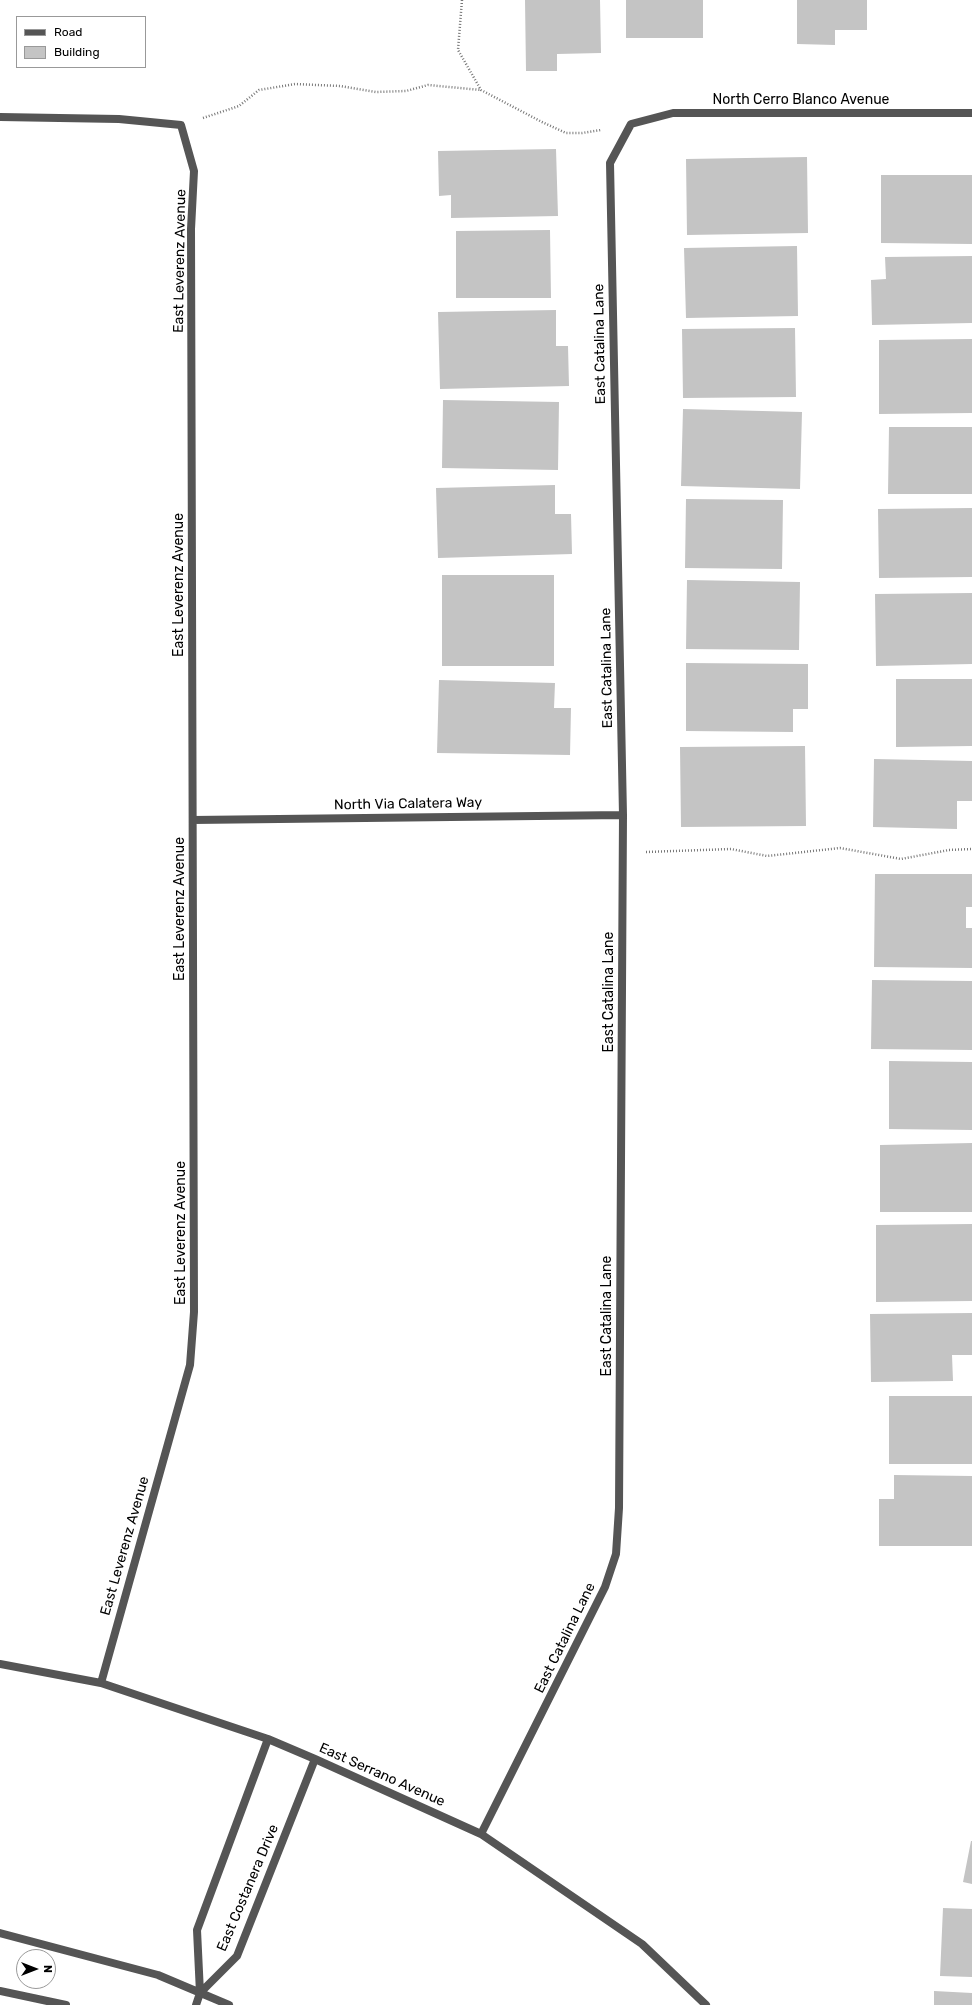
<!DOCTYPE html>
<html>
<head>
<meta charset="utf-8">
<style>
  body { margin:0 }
  #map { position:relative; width:972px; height:2005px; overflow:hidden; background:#fff; font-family:Rubik,sans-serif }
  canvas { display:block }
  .legend { position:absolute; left:16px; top:16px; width:130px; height:52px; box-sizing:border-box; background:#fff; border:1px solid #999; margin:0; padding:5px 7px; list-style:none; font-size:12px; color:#000 }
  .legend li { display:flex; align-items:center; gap:8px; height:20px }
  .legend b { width:20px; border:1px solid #999 }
  .north { position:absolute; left:16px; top:1949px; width:40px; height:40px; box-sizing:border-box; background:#fff; border:1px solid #999; border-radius:50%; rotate:90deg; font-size:11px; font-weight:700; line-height:16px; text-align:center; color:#000 }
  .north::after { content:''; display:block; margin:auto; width:14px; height:18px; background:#000; clip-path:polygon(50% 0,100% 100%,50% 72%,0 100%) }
</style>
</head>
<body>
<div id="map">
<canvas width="972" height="2005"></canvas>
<ul class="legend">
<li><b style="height:5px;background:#555"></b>Road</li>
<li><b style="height:11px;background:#c4c4c4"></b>Building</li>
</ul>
<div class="north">N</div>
</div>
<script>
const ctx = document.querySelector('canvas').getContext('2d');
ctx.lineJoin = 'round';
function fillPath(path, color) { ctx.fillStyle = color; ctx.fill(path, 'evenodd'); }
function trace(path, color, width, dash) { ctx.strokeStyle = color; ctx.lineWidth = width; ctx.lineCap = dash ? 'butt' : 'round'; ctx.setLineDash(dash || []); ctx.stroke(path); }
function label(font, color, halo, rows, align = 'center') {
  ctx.font = font + ' Rubik,sans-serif'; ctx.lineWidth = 3; ctx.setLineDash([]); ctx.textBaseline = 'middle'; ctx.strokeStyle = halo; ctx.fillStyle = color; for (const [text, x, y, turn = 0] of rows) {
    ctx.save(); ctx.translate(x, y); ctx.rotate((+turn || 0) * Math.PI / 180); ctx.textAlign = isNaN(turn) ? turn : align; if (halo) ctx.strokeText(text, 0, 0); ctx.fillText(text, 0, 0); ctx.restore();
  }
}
const building = new Path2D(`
  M525,0H600L601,53L557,54V71H526Z
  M626,0H703V38H626Z
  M797,0H867V30H835V45L797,44Z
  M556,149L558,216L451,218V195L439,196L438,151Z
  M807,157L808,233L687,235L686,159Z
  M881,175H972V244L881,243Z
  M550,230L551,298H456V231Z
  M797,246L798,316L686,318L684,248Z
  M972,256V323L872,325L871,280L886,279L885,257Z
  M556,310V346H568L569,386L440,389L438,312Z
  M795,328L796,397L683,398L682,329Z
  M972,339V413L879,414V340Z
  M443,400L559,402L558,470L442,468Z
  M683,409L802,412L800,489L681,486Z
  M889,427H972V494H888Z
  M555,485V514H571L572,554L438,558L436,488Z
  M686,499L783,500L782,569L685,568Z
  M972,508V577L879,578L878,509Z
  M442,575H554V666H442Z
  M687,580L800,582L799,650L686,649Z
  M972,593V664L876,666L875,594Z
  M686,663L808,664V709H793V732L686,731Z
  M896,679H972V746L896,747Z
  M439,680L555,683L554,708H571L570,755L437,753Z
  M805,746L806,826L681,827L680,747Z
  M874,759L972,761V801H957V829L873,827Z
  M875,874H972V907H966V928H972V968L874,967Z
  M872,980L972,981V1050L871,1049Z
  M889,1061L972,1062V1130L889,1129Z
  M972,1143V1212H880V1145Z
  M972,1224V1301L876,1302V1225Z
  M972,1313V1355H952L953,1381L871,1382L870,1314Z
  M889,1396H972V1464H889Z
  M894,1475L972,1476V1546H879V1499H894Z
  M971,1841H972V1884L963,1882Z
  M943,1908L972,1909V1977L940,1976Z
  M934,1991L972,1993V2005H934Z`);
const path = new Path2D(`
  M462,0L458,50L481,90L542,122L566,133H582L601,130
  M203,118L239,106L259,90L295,84L340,86L376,92L406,91L428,85L481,90
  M646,852L731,849L767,856L840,848L901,859L949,850L972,849`);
const street = new Path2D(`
  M0,117L119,119L181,125L194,171L191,229L194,1312L190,1365L101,1683
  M193,820L623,815
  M0,1664L101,1683L268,1739L315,1759L481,1834L642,1944L706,2005
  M481,1834L605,1587L616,1554L619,1508L623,815L610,163L631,124L673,113H972
  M0,1933L158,1975L229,2005
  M0,1991L66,2005
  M200,1993L237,1956L315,1759
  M196,2005L200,1993L197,1930L268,1739`);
const streetNames = [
  ["North Cerro Blanco Avenue",801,100],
  ["East Leverenz Avenue",180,261,-89],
  ["East Catalina Lane",600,344,-91],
  ["East Leverenz Avenue",179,585,-90],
  ["East Catalina Lane",607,668,-91],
  ["North Via Calatera Way",408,804,-1],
  ["East Leverenz Avenue",180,909,-90],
  ["East Catalina Lane",609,992,-90],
  ["East Leverenz Avenue",181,1233,-90],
  ["East Catalina Lane",607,1316,-90],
  ["East Leverenz Avenue",125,1546,-74],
  ["East Catalina Lane",565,1638,-64],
  ["East Serrano Avenue",382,1775,24],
  ["East Costanera Drive",248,1888,-67]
];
fillPath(building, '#c4c4c4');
trace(path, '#777', 2.5, [1, 2]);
trace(street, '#555', 8);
label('14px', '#000', '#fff', streetNames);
</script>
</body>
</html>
